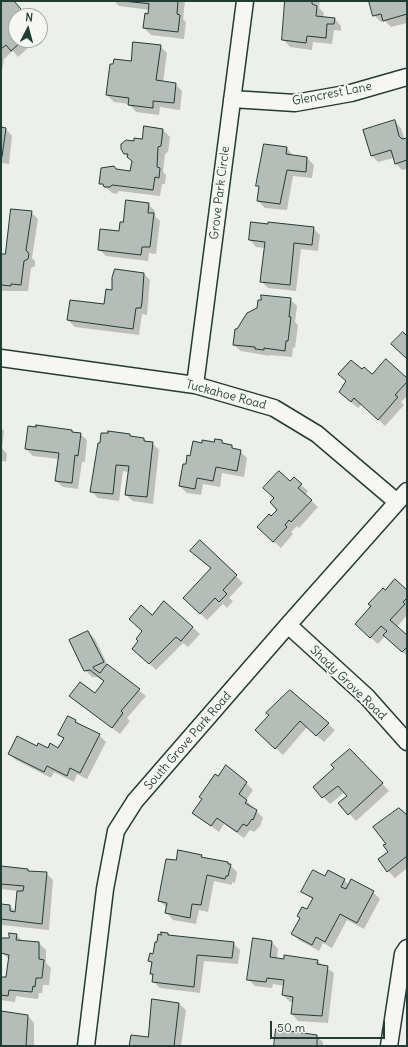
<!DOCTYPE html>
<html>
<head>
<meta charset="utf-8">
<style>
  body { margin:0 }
  #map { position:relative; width:408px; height:1047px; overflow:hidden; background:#edefea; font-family:Delius,sans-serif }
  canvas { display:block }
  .frame { position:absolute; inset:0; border:2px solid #1f3d34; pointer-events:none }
  .north { position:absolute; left:8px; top:8px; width:40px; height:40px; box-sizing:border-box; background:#f6f6f2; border:1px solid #a0aca6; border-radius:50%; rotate:6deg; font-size:11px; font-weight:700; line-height:16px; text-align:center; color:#1f3d34 }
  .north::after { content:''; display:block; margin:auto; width:14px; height:18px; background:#1f3d34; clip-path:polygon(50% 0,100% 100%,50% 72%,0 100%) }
  .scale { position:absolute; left:270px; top:1021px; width:115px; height:18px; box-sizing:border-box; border:2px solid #1f3d34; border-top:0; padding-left:5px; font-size:12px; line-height:14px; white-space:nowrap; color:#1f3d34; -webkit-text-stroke:3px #f6f6f2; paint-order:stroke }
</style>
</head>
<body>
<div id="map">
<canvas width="408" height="1047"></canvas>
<div class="frame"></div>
<div class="north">N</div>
<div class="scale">50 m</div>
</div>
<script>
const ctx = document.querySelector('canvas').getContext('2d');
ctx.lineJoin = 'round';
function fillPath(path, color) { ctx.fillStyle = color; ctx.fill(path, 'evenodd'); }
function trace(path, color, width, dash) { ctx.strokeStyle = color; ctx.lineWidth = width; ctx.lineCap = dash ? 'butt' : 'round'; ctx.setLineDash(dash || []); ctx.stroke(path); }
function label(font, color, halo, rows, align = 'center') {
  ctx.font = font + ' Delius,sans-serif'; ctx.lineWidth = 4; ctx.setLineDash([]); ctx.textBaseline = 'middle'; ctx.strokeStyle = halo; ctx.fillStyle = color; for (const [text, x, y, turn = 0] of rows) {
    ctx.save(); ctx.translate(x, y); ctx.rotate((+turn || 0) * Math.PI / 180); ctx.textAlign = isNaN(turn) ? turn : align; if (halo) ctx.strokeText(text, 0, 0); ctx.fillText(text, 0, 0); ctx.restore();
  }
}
const shadow = new Path2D(`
  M5,1H13L27,16H16V40H33L28,44L30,46L18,57L13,51L4,59L1,77V4Z
  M114,1H185L183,19L186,22L184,39L151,35L144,28L150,10L119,6Z
  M286,1H320L319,8L324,13L323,18L335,19L341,26V31L334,30L332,44L313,42L312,50L290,47L284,40Z
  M370,1H407V23L391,27L385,21L381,22L374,15Z
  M160,46L167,53L163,82L175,84L182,91L180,110L160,107L159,115L136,112L129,104L114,102L107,95L132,62Z
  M394,121L401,128L405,140L407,139V169L402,170L395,163L394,158L378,162L371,155Z
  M1,128L6,129L12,136L9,164L1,163Z
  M163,130L170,137L168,152L165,154L163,172L166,175L165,184H162L160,196L119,191L117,194L112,193L101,183L117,170L131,172L133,161L122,149Z
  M287,148L293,156L307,158L314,165L312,178L293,176L287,210L265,208L258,201L260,188L258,186Z
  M148,204L155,211V216L160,221L156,254L149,253L148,261L106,256L99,249L120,232L124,223Z
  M31,212L38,219L32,258L35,261V266L31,268L28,291H1V255L6,256Z
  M313,228L320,235L318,251L301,249L296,291L268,288L261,281L265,248L256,247L250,240Z
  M143,273L150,280L147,315L142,314L139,335L75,327L68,320L105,306L113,291Z
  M290,299L297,306L295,322L298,325L295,348L293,347L292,357L270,355V356L241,351L234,345L238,330L243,318L250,312Z
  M372,375L407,379V396L401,402L404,405L385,426L362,404L358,408L347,399Z
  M1,428L4,431L2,448L7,454L6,462L2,461L1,467Z
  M72,431L74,433L80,434L87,440L85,462H82L78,489L63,487L56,481L59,459L33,456L26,449Z
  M102,434H129L133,438L144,439L147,443H152L159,450L153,504L133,501L126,495L129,472L123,471L119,501L98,498L91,491L95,459H97Z
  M222,441L226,445L240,451L247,458L244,477L222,473L220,487L203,484L201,495L187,493L180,486L191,457L203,444Z
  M290,482L301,485L308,491L305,495L318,507L299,528L297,526L291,532L293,534L281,548L265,534L271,518L279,510Z
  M200,542L243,583L229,598L233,601L227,608L223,604L207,620L191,605L212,569L198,558Z
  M385,591H407V615L397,627L407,636V656L385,636L378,644L363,631Z
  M164,602L200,634L188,647L183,643L156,670L140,655V641L152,616Z
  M88,632L95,639L108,666L146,696L127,718L130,721L120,734L70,696L95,695L105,682L97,677H92L85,670Z
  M270,715L328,724L335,730L324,742L307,727L283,755L263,737Z
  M76,721L81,726L99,735L106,742L87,779L77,774L74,782L54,772L51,778L16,760L9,754L37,748L59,749L64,739L59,735Z
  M366,766L389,791L356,821L339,803L348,796L345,792L330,804L314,787L335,768Z
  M246,783L253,790L246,800L263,818L260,826L254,832L250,830L244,838L224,824L219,832L193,813Z
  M407,817V868L395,878L388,871L390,852Z
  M201,856L204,858L228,863L237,872L235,883L232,882V885L214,881L208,912L199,910L196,924L173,920L167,913L168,908L159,901L177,862Z
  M1,867L28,870L30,873H46L53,880L49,930L1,925V905L10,906L16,912L18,891L1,889Z
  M325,877L344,880L349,885L373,892L380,899L364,929L347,920L332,948L323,943L319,951L299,940L293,934L300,919L298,916L307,911L313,900L302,891Z
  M168,933L171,937L233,943L240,950L238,964L204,961L200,993L160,988L153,981V964L150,961L154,955L162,936Z
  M16,935L23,941L39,943L46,950V963L51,968L49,985H43L42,993H39L38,999L16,996L15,1002L1,1000V978L7,979L9,959L1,952V949Z
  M272,942L278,949L277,959L317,961L334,973L328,1023L298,1021L292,1014L293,1002H290L283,995L284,986L273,984L272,988L255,986L248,979Z
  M153,1000L179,1004L186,1010L181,1046H130L148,1038Z
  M28,1016L34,1023V1046H1V1018Z
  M316,1036L323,1042V1046H275Z`);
const building = new Path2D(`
  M3,1H14L27,16H16V40H23L11,51L6,45L1,49V3Z
  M122,1H178L177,14L180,15L178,32L143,28L145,13L148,14L149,4Z
  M285,1H312V4L317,6L316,16L335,18L334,24H327L326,38L307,36L306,43L282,40Z
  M369,1H407V14L383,21L381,14L373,16Z
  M133,42L161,45L156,80L176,83L174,103L153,101V108L128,105L129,98L106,95L110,64H113L114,59L131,61Z
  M395,120L399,136L402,139L407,138V160L395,164L391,150L371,156L363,130Z
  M144,126L163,129L161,146L158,147L157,167L160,168L159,178L155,177L153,190L112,185L110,187H104L103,184H99L101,168L114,166L116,169L130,171L132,161L127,157L128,154H124L121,149V144L126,140L134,141V138L142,139Z
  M1,127L6,128L2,157H1Z
  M264,144L287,147L286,154L307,157L306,172L287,170L280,204L257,201L259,186H256Z
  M126,200L149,203L148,213H154L150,247H142L141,255L98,250L100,229L119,231L120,222H123Z
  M11,209L32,211L26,250L29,254L28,259L24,261L21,285L11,284V286L1,285V254H5Z
  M251,222L268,224V222L314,227L312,245L294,243L290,285L260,282L265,242L249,240Z
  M115,269L144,273L142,302L141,308H136L133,329L67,320L70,300L104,304L106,289L112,290V278Z
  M261,295L291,298L289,317H291L288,341H286L285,351L264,348V350L255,349V347L233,345L235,329H237L247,313L257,308L258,300H261Z
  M403,332L407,336V359L391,344Z
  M386,359L407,378V382L395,395L398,397L378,420L354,398L351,402L339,392L346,381L338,374L351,360L362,369L364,367L372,374Z
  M36,425L72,430V432L81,433L78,456L75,455L72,483L55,481L59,453L25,449L28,426L36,427Z
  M108,431L130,434V436L144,438V441L153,442L147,497L125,495L129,466L116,465L113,494L90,492L98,443H100L101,433H108Z
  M215,439L222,440V443L232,445V448L241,450L237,471L216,467L213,481L197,478L195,489L179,486L183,464H186L187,455L190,456L193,441L202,443V440L214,442Z
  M279,471L290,481L294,477L302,484L298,488L312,500L291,522L289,520L285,525L287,527L273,542L257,527L269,514L271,516L277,510L270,502L274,498L263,488Z
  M200,540L237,575L223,590L227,594L219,602L215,598L200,614L183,598L211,568L190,551Z
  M395,579L407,590V598L403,602L405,604L390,620L407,635V647L402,652L383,635L387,631L381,626L370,638L355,624L371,606L368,604L383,588L385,590Z
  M164,601L193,627L181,641L176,637L149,664L132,649L138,641L136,639L142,631L129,619L141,605L152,615Z
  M88,631L104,662L93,667L94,669L100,673L107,664L140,689L121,711L123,713L112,728L69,696L80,682L95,693L104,681L90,670L84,671L69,640Z
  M290,690L329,723L316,736L300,721L275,749L255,730L269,715L266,713Z
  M68,716L76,720L75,722L100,734L80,773L70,768L67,776L47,766L44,772L8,754L17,736L37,746L38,743L48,748L50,743L58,748L64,738L58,735Z
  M350,749L383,783L348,815L338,803L347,796L338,786L322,798L313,787L334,768L331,765Z
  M226,765L247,782L239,794L247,800L245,803L257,810L253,820L252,819L247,826L243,824L237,832L217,818L211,826L192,813L202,799L199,797L215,774L218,776Z
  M399,808L407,815V856L387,872L378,859L388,852L383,845L386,844L373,827Z
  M178,850L202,855L201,857L228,862V864H231L228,876H226L225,879L207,875L201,905L192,904L190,918L165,913L167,903L158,901L166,859L176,860Z
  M1,866L28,869V871L47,872L42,924L1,919V904L10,905V911L15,912L17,891H23L24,886L1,884Z
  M313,870L325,876L328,870L345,879L341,887L346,889L351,879L374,891L357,923L340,914L325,942L316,937L312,945L291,934L300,918L297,916L302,907L307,909L313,898L301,892Z
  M161,932L168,933V935L234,942L232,958L197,955L194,987L152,982L153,974H150L152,962L148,961L150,953L153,954L155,942H157L158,934L161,935Z
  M9,933L17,934L16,940L39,942V959L44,960L42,978H36L35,987L33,986L32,992L9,990L8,996L1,995V977H6L9,955L1,953V938H9Z
  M253,938L272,941L270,957L284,959V955L318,960L317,964L328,966L322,1016L291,1014L293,997L282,995L284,980L267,978L266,982L247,980Z
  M152,999L179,1003L174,1046H129L131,1035L148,1037Z
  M1,1011L28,1015L26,1046H1Z
  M276,1029L317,1035V1046H274Z`);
const minor = new Path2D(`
  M232,99L295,103L351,93L407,77
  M1,358L195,385L274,408L317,434L397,502
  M195,385L245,1
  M288,625L367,697L407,742
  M86,1046L105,889L116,831L135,801L288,625L407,491
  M389,1046L403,954L407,948`);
const streetNames = [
  ["Glencrest Lane",332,94,-11],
  ["Grove Park Circle",220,193,-83],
  ["Tuckahoe Road",226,395,15],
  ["Shady Grove Road",348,683,44],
  ["South Grove Park Road",188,741,-49]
];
fillPath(shadow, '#0003');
fillPath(building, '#b4bdb8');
trace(building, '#1f3d34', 1);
trace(minor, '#1f3d34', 19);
trace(minor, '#f6f6f2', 16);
label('12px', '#1f3d34', '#f6f6f2', streetNames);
</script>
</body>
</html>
